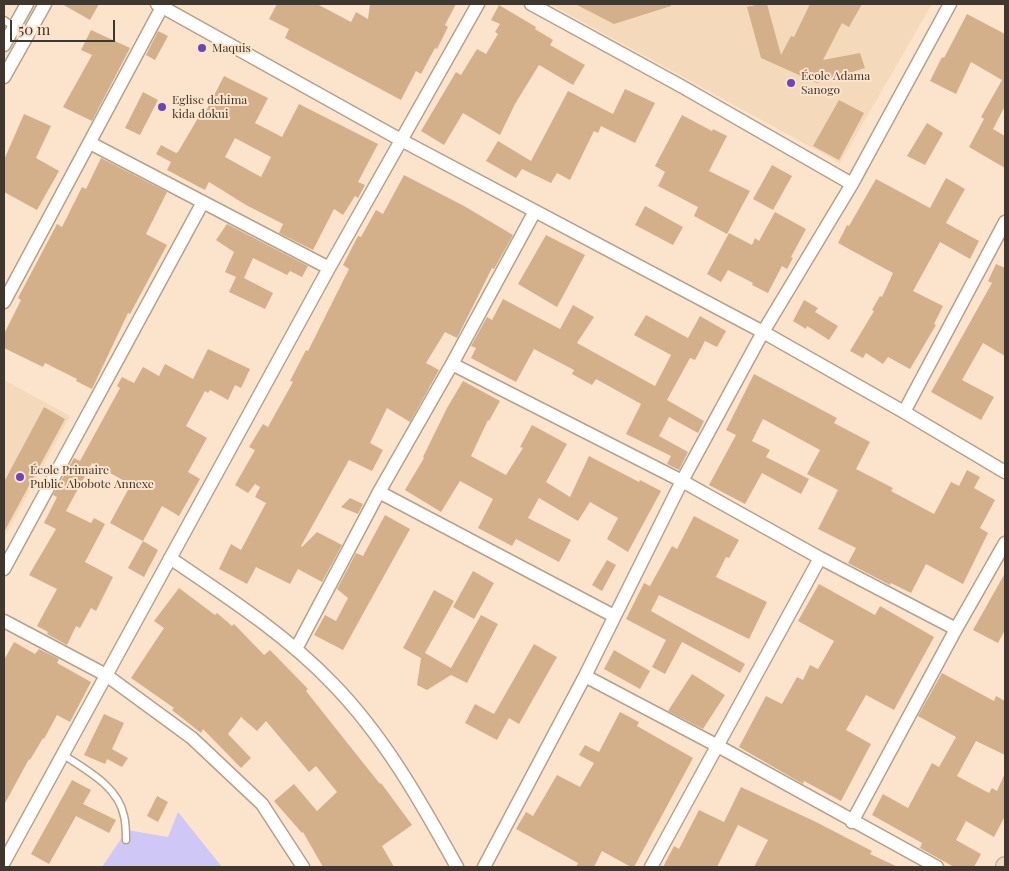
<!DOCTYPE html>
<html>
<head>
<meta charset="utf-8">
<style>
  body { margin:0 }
  #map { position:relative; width:1009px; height:871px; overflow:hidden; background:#fbe4cb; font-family:"Playfair Display",serif }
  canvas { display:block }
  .frame { position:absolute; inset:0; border:5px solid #40372e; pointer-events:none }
  .scale { position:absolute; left:10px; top:20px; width:105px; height:22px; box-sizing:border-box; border:2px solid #40372e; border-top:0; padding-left:6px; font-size:15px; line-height:18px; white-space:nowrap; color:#40372e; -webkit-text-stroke:4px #fbe4cb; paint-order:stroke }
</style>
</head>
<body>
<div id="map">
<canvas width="1009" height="871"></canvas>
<div class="frame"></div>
<div class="scale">50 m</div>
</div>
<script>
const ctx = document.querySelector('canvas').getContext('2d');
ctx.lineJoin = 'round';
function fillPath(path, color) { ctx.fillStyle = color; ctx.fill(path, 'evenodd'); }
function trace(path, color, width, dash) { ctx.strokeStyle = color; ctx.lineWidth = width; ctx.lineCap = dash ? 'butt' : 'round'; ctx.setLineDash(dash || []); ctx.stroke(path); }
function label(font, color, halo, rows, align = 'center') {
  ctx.font = font + ' "Playfair Display",serif'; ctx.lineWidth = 4; ctx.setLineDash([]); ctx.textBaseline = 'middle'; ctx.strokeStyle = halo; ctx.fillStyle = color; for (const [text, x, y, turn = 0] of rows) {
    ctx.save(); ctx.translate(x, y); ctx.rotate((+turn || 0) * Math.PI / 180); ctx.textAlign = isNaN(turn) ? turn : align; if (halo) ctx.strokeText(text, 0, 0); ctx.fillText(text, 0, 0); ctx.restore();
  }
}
const built = new Path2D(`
  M550,4H932L840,163Z
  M4,380L70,416L4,538Z`);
const green = new Path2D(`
  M178,812L222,867H102L127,830L168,837Z`);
const building = new Path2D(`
  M62,4H99L90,20Z
  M277,4H317L351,22L356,12L368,19L370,4H456L445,25L448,27L437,49L435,48L421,74L416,71L401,100L285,38L289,29L269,19Z
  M575,4H671V6L614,24Z
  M760,4H767L781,55L791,36L794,37L810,4H862L849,27L842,23L823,60L860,53L865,68L817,83L761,58L747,7Z
  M499,5L536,27L535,29L553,40L550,45L585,65L573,85L539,65L515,104L500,135L463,113L444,145L421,131L456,72L461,75L477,49L486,54L498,34L495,32L500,24L491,20Z
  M967,14L1005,34V106L993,129L1005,136V168L969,147L984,119L981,117L1002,80L971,62L956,94L930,81L942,57L944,58Z
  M91,30L130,48L92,121L63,107L92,55L81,50Z
  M158,31L168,36L155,60L146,55Z
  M224,76L268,98L255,123L282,137L299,104L378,144L358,182L365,185L358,198L355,196L343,215L334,209L313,250L279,233L283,224L246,205L209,182L205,190L167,170L171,162L156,154L161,145L176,153L178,152L201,113L204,115ZM235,138L271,157L261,177L225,157Z
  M625,89L655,103L635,143L601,126L598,133L594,131L570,180L557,173L551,183L522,169L516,178L486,161L498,141L531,161L568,91L613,114Z
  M143,92L158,100L140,135L125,128Z
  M839,100L864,113L839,160L813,146Z
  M24,114L51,126L36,158L59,171L37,210L4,192V160Z
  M682,115L712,131L713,129L727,136L709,171L750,191L727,234L694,216L698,207L658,186L665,172L655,166Z
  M927,123L943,133L925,165L907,156Z
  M101,158L167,192L146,234L167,245L130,314L128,313L92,389L76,381L77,379L45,363L43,367L4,348V334L21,300L18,298L57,224L62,227L82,187L86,189Z
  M772,165L792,176L773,210L753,199Z
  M404,175L464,206L513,235L494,269L492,268L457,338L445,332L426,363L439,370L410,422L387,408L370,443L383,450L372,471L349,460L301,546L302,547L317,532L342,545L322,582L298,569L290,584L256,567L247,584L219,569L231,544L241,550L266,503L255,497L260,487L255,484L248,493L235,485L255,450L249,447L263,424L268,427L293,382L290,381L306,350L308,351L349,269L343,265L358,236L361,237L376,210L383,214Z
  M946,178L965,189L946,223L979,241L970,259L940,242L913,291L943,306L934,324L936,325L910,369L888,357L883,364L866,353L863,358L850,351L874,311L872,310L880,296L882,297L893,273L838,243L847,225L849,226L876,179L930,208Z
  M645,206L683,227L673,245L635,225Z
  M775,212L806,229L791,257L793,258L787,269L782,266L768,293L752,285L753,283L728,270L721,282L707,274L729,233L752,245L755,238L759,241Z
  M227,224L308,266L302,277L290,271L287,275L253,258L244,278L273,293L265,309L229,292L236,277L225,272L234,252L216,240Z
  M546,235L585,255L557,307L518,284Z
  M996,264L1005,268V356L983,343L962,380L994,397L981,420L931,392L992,283L988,281Z
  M503,299L560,329L573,305L594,317L577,343L655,386L671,355L634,335L646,315L688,338L700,316L726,331L717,347L705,341L695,360L690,358L667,400L704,421L698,433L669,417L659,436L688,452L679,470L667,464L671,456L626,434L641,404L596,379L592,385L572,374L574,370L534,349L516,382L471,358L476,348L471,346L487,317L492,320Z
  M804,300L818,308L815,312L838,326L829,340L807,326L806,329L793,321Z
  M208,349L250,369L241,388L235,385L228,400L210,390L208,393L205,391L186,426L207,438L188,472L200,479L179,516L162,506L143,541L110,523L129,488H128L130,484L92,463L66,511L91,523L94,518L105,524L85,562L113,577L96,611L91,608L80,628L76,626L67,645L47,634L48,632L37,626L57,589L29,575L56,529L44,523L57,497L53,495L74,458L80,461L120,388L117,386L122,377L134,383L143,367L159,376L165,364L193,379Z
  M754,374L837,418L834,423L870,442L856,469L893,488L891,491L934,514L951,482L959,486L967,470L980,477L974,488L995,500L980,528L988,533L963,584L926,564L911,593L891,583L890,585L848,563L856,548L818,529L838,490L807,474L820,450L763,419L752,441L770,450L766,457L809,479L801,494L762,473L745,504L709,485L736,435L726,430Z
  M463,381L500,401L489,421L488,420L471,456L506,475L523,448L520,447L532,425L567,444L546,482L570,497L589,456L639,482L640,480L661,491L628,552L607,539L618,518L590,502L578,521L539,498L528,518L571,540L559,562L516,539L512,546L478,528L493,499L460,481L441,512L405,490L424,458L423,457L447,408Z
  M44,407L65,419L4,532V482Z
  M350,498L363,504L358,514L341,507Z
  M385,515L410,529L343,650L314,635L325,615L336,621L348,598L337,589L356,553L363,556Z
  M694,516L739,540L729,558L726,557L716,577L767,602L749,639L659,595L651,611L745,664L740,673L682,642L665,674L652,667L666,640L626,619L644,583L650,586L672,546L677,549Z
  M143,541L158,550L144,577L128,568Z
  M607,560L616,565L602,591L592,585Z
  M473,571L494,583L474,619L453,607Z
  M1005,573V630L998,643L973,630Z
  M819,584L875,615L880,606L934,637L894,710L866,695L846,730L871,744L841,801L804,781L803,784L739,747L766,696L782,704L797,677L803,680L810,665L818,669L834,641L798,621Z
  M179,588L215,615L217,613L232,626L234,624L264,655L270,650L308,689L306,691L380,784L381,783L412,825L382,846L394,867H323L303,832L302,833L274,801L294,784L317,811L337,792L316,766L309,772L266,721L257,731L241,717L228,734L251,758L241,768L203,729L201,733L172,710L174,708L131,678L164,628L154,621Z
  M434,590L454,601L425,653L451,668L481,615L498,624L467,683L451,675L427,690L417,685L421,658L403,648Z
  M14,642L35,654L39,649L59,659L57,663L91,682L70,722L57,715L44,739L43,738L30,760L29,759L4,805V660Z
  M534,644L557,657L519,724L509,718L497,740L465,723L475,704L494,714Z
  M614,650L650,671L640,689L604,669Z
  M942,673L994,701L996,696L1005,701V755L976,741L957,776L989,793L992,788L997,791L1005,773V816L994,837L966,821L956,840L981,854L974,867H954L920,848L922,843L872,815L883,794L908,808L932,763L939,767L956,737L918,716Z
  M692,674L725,695L703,729L668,711Z
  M620,712L639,722L637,726L693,758L634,867H631L602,851L594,867H576L578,863L516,829L526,812L533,816L557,775L580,787L594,763L579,755L585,745L599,752Z
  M104,714L124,723L112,749L128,758L122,767L107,759L105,764L84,755Z
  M72,780L91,790L83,804L116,820L109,833L76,816L49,864L31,854Z
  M741,787L816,822L872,851L870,854L898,867H754L768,840L738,825L717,867H663L674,846L679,849L699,810L724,822Z
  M157,796L168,802L158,822L147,816Z`);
const lane = new Path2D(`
  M4,20L14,27
  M62,754C86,770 118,786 124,816C126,824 126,832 126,840`);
const street = new Path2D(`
  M157,4L401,140L763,332L904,412L1005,472
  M531,4L681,86L852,184
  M4,45L27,4
  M4,77L45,4
  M90,143L329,268
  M4,302L162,7
  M452,364L682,481L820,558L956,629
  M904,412L1005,222
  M379,492L614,616
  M170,558C226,596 285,634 332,683C384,736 421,802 457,867
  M4,569L203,202
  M4,621L106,675L192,738L262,804L303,867
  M296,649L379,492L452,364L535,211
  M585,676L716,745L937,867
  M852,822L956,629L1005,543
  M4,862L329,268L478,4
  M484,867L585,676L682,481L763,332L852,184L950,4
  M651,867L820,558`);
const secondary = new Path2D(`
  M1005,867V866`);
const markers = [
  [202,48,5,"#6846be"],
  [791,83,5,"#6846be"],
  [162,107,5,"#6846be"],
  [20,477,5,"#6846be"]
];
const poiNames = [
  ["Maquis",212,48],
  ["École Adama",801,76],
  ["Sanogo",801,90],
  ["Eglise dehima",172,100],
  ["kida dokui",172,114],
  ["École Primaire",30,470],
  ["Public Abobote Annexe",30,484]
];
fillPath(built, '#f4d9ba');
fillPath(green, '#cfc8f6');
fillPath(building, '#d3b08a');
trace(lane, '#b6a18a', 9);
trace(street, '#b6a18a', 15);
trace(secondary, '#b6a18a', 20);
trace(lane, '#fff', 6);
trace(street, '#fff', 12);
trace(secondary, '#ecd9bf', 18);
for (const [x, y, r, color] of markers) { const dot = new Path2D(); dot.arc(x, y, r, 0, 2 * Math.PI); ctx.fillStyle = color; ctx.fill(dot); trace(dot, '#fbe4cb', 2); }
label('12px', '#40372e', '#fbe4cb', poiNames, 'left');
</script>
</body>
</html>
